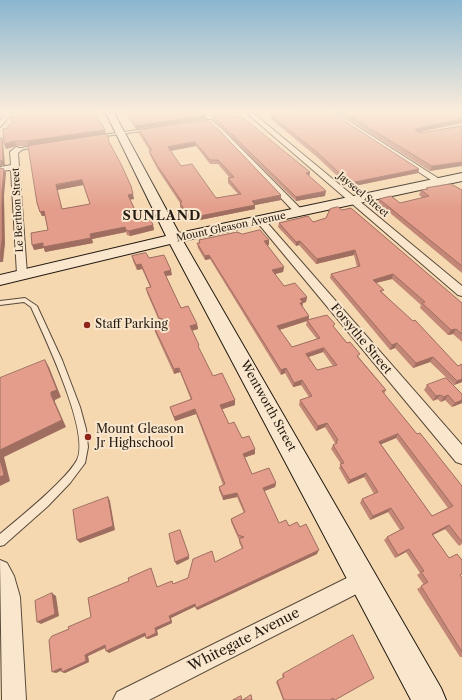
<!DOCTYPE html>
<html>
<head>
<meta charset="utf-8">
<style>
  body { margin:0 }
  canvas { display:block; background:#f6d8b0 }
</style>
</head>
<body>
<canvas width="462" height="700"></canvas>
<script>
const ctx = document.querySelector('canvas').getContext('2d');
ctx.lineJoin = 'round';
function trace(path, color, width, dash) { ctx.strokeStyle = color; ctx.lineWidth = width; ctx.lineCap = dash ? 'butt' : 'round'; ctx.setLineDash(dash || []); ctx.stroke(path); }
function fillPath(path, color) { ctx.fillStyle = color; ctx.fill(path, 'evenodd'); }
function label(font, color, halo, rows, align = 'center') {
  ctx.font = font + ' "Libre Caslon Text",serif'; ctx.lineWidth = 4; ctx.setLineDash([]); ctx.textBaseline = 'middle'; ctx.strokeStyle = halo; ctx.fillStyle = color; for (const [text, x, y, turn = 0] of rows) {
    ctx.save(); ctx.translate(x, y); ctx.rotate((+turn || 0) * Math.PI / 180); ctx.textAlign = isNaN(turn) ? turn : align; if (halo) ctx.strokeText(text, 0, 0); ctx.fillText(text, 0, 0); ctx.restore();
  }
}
const lane = new Path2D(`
  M209,120L210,122L98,137L96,136Z
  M36,145H37V147L19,150L17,149Z
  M25,298L37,306L62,360L80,407L86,429L88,447L85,463L70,483L48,506L4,545L0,546V534C19,518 39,502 57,484C64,477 72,469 77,460C91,433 44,336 31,307L24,302L0,305V301Z`);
const street = new Path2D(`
  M8,111H14L0,127V121Z
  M326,111H333L444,182L437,184Z
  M249,113H253L462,286V296L458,295L249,115Z
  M207,120H211L222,129L302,210V214H296L218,131L207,122Z
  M16,147L23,149L18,153L27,274L22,277L17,274L11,170L0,171V167L11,165L10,152Z
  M260,217L263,218L462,445V464L456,462L257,222V218Z
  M0,560L7,563L14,576L20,597L26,700H2Z
  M363,570L370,573L373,580L370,587L149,700H113L117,692Z`);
const secondary = new Path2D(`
  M105,111H113L179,233L462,173V181L183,241L441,688L446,700H411L170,244L0,285V275L166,236Z`);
const wall = new Path2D(`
  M125,111H202L206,115V119L136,129Z
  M292,111H329L419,169L418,173L349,187L317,157L271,119V115L293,112Z
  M335,111H462V123L417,132L420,133L462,125L430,171Z
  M20,112L105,130L106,134L28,146H16L6,149L4,144L8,128L18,116Z
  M212,115L235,117L310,172L309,176L325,196L296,201L212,119Z
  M207,120L281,195V200L255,205V209L190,222L180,207V203L158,170L150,155L149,151H150L139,134V130ZM196,146L210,164H218L230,178H228V183L238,194L216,198L181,166L171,151Z
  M110,144L134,199H130L136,212L153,225L154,230L130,236L127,235L126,232L92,239L93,243L45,252L44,248L34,250L48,230L45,216H42L37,203ZM83,185L90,204L62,209L57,190Z
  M427,188L462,190V273L378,203L379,199L400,203L423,198L419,195L421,190L427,189Z
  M313,222L462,303V342L453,334L448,335L420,308L421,305L392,279L376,283L383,293L458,366L462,364V382L454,385L430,362L413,368L395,348L390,350L330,278L331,274L357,267L354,255L316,264L299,245L296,246L278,227L279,223Z
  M242,234L269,245H267L284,267L283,272L275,274L284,286L307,297L306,302L303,303L302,307L309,316V320L334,327L386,390L384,394L417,434L462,486V544L459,546L445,529L433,535L449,558L462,560V574L460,575L462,578V657H460L417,589L424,585L417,575L420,573L406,552L395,558L384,540L387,537L400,530L388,512L370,520L360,503L362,499L374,494L364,477L348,484L339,468L341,464L331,449L333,445L335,444V443L325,427L316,431L299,405L300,400L309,397L301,385L293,387L285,373L281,375L210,259L205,260L198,248L197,243H199V240ZM307,321L306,325L317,339L292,347L279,330ZM323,352L333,366L317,370L309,357ZM396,438L448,508L432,516L381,444Z
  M132,256L149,258L172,275L166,276L181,308L197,324L198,329L192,331L199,350L213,376L235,405L222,409L229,424L255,454L245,457L252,474L276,483L275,487L264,491L279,523L300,527L317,554L197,610L196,606L171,618L172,623L157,630L158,635L148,639L146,638L145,636L109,653L106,648L88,656L89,662L65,673L62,672L61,670L56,673L69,629L91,617L129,581L151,568L157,587L173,584L188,578L215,562L242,549L239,542V539L238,538L231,522V519L244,513L237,497L223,500L219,490V487L223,485L196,414L175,421L171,411L170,407L191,400L180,372L174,374L155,332L154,327L162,324L160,323L147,293L146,288L150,287L142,269L137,270L133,261Z
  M427,385L462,394V403L452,407L445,400L441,402L437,399L433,401L424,390Z
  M283,674L335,700H283L276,682L283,678L282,675Z`);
const shadedWall = new Path2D(`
  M206,115V119L136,129L135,126Z
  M462,119V123L415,133V130L416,129Z
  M105,130L106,134L28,146L27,141Z
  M2,138L3,142L5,165L0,166Z
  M15,141L16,146L6,149L4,144Z
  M195,142L196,146L169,151L168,147Z
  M462,162V166L430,171L432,166Z
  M4,169L6,173L4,196L5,244L3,262H0L2,191Z
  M419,169L418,173L349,187L350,183Z
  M310,172L309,177L306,173Z
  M82,180L83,185L57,190L56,185Z
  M326,191L325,196L296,201V197Z
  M133,194L134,199L129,200L128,195Z
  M281,195V200L255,205V209L190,222V218L252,201Z
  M44,211L46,216H42L40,212Z
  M153,225L154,230L130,236L129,231Z
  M125,227L126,232L92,239L93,243L45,252L44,248L34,250L32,245Z
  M269,240V245L263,246L264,241Z
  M300,241L299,245L296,246V242Z
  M355,250L354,255L316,264L317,259Z
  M209,255L210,259L205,260V256Z
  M141,264L142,269L137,270L136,265Z
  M284,267L283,272L271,275L272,270Z
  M171,270L172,275L164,276V272Z
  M393,274L392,279L371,284L373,280Z
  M307,297L306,302L303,303L302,307L299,308L300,299Z
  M309,316L308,321L307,320V321L276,331L277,326Z
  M197,324L198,329L190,331V326Z
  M456,329L453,334L448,335L451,330Z
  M397,343L395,348L390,350L392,345Z
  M324,348L323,352L305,358L306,354Z
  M433,357L430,362L413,368L416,363Z
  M45,360L49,367L61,397L55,400V402L66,427L4,457L10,481L0,486V450L51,395Z
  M179,368L180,372L174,374V369Z
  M286,368L285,373L281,375V370Z
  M462,379V382L454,385L457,381Z
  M302,380L301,385L293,387L294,383Z
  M440,395L437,399L433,401L436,396Z
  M448,395L445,400L441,402L444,397Z
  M235,400V405L220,410V405Z
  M462,400V403L452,407L455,403Z
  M195,409L196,414L175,421L174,417Z
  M327,423L325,427L316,431L318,426Z
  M398,434L396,438L377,446L379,442Z
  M255,449V454L243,458V454Z
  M366,473L364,477L348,484L350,480Z
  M276,483L275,487L262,492L263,488Z
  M237,493V497L223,500V496Z
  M108,497L110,501L115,530L80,543L77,540Z
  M391,508L388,512L370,520L373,516Z
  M449,525L445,529L428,537L432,534Z
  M409,549L406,552L395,558L398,555Z
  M319,550L317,554L197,610L196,608Z
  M189,556V559L177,565L175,562Z
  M52,593L56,596L59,616L41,624L37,622Z
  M195,604L196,606L171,618L172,623L157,630L158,635L148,639L146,638L155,628L169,616Z
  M145,633L147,635L109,653L106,651Z
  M105,645L108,646L88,656L89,662L65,673L62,672L85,655Z
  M61,668L65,669L56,673L52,672Z`);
const building = new Path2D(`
  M19,111H94L105,130L27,141H15L4,144L3,129L8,128V125L12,124V117L18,116L17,112H20Z
  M126,111H202L206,115L135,126Z
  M298,111H329L419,169L350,183L318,153L271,115Z
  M342,111H462V119L416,129L415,130L420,133L462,126V162L432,166Z
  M230,113L235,117L241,116L300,164L310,172L306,173L326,191L296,197L212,115Z
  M207,120L217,128L281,195L252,201L255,205L190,218L180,203L182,202L157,165L149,151L152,150L139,130ZM195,142L210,160H218L234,177L228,178L241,194L216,198L192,164L181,166L168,147Z
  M107,134L109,140H108L121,164L131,186L133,194L128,195L136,212L146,210L153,225L129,231L126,230L125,227L90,234L91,238L43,247V243L32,245L31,233L48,230L44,211L40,212L37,203L28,146ZM82,180L90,204L62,209L56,185Z
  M0,138H2L3,160L0,161Z
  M0,168L4,169L2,191V240L0,257Z
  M451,184L462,190V266L379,199L391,196L400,203L429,196L421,190L428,189L427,188Z
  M338,207L342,210L351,208L462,303V334L456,329L451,330L422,303L425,302L393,274L373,280L384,290L380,291L413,321L415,320L458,366L462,364V379L457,381L433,357L416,363L397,343L392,345L331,274L360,266L355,250L317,259L300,241L296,242L279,223L308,216L313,222L326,218L330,209Z
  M260,230L269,240L264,241L284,267L272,270L284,286L295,283L307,297L300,299L303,302L300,303L309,316L277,326L292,347L320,338L307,320L327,315L335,324L333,326L347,343L350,342L360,354L357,356L386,390L382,391L417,434L420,433L462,486V542L449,525L432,534L449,558L457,554L462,560V574L460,575L462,578V652L421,586L428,582L421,572L424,571L409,549L398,555L387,537L404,528L391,508L373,516L362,499L378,492L366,473L350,480L340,464L344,463L333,445L337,443L336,441L338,440L327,423L318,426L300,400L312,396L302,380L294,383L286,368L281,370L209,255L205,256L197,243H200L199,240L237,232L242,234ZM324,348L337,365L317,370L306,354ZM398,434L453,506L432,516L379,442Z
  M146,253L149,258L164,255L171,270L164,272L181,308L188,306L197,324L190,326L199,345L198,346L213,376L222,373L235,400L220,405L229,424L234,422L242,438L249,436L255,449L243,454L252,474L269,468L276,483L263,488L279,523L286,520L289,526L297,522L300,527L306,524L319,550L196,608L195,604L169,616L171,621L155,628L156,633L146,638L145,633L106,651L105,645L85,655L86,661L62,672L61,668L52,672L49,640L52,636L69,629L68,627L91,617L88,598L129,581L128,578L151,568L157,587L172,581L173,584L188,578L193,559L212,551L215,562L243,548L239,539L244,537L238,535L231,519L245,512L237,493L223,496L219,487L225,484L195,409L174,417L170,407L192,399L179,368L174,369L154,327L170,322L159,318L146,288L151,287L141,264L136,265L132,256Z
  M45,360L57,390L51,392V395L62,420L0,450V378Z
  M446,378L462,394V400L455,403L448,395L444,397L440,395L436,396L427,385Z
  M0,459L4,475L0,477Z
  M108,497L113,526L77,540L73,510Z
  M180,530L189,556L175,562L169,534Z
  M52,593L55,614L37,622L35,601Z
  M353,635L374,678L335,700H334L333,698L330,700H284L277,681L284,677L283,674Z
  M251,695L252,700H243Z
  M241,696L242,700H233Z`);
const markers = [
  [87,325,4,"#8f2418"],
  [88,437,4,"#8f2418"]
];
const farStreetnames = [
  ["Jayseel Street",363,195,40],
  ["Le Berthon Street",18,210,-93],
  ["Mount Gleason Avenue",231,227,-12]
];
const poiNames = [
  ["Staff Parking",95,325],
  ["Mount Gleason",96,430],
  ["Jr Highschool",96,444]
];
const streetNames = [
  ["Forsythe Street",361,339,50],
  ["Wentworth Street",268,406,61]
];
const farDistrictnames = [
  ["SUNLAND",162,216]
];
const nearStreetnames = [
  ["Whitegate Avenue",244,640,-27]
];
trace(lane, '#584a3a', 2);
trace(street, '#584a3a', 2);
trace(secondary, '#231b12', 2);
fillPath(lane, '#f9e6cc');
fillPath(street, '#f9e6cc');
fillPath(secondary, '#f9e6cc');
fillPath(wall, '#c38777');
fillPath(shadedWall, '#9f6e61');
fillPath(building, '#e39d8a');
trace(building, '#9f6e61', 1);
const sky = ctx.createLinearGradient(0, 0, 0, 209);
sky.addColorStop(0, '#8ab6d0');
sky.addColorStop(0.53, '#fbeddb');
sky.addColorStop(1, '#fbeddb00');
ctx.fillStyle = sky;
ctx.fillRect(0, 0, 462, 209);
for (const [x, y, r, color] of markers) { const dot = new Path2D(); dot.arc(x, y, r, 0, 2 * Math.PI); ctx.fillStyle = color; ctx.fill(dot); trace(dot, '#f9e6cc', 1.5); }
label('10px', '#231b12', '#f9e6cc', farStreetnames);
label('12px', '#231b12', '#f9e6cc', poiNames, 'left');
label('12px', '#231b12', '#f9e6cc', streetNames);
ctx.letterSpacing = '1px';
label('bold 13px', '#231b12', '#f9e6cc', farDistrictnames);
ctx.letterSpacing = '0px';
label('14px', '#231b12', '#f9e6cc', nearStreetnames);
</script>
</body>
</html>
